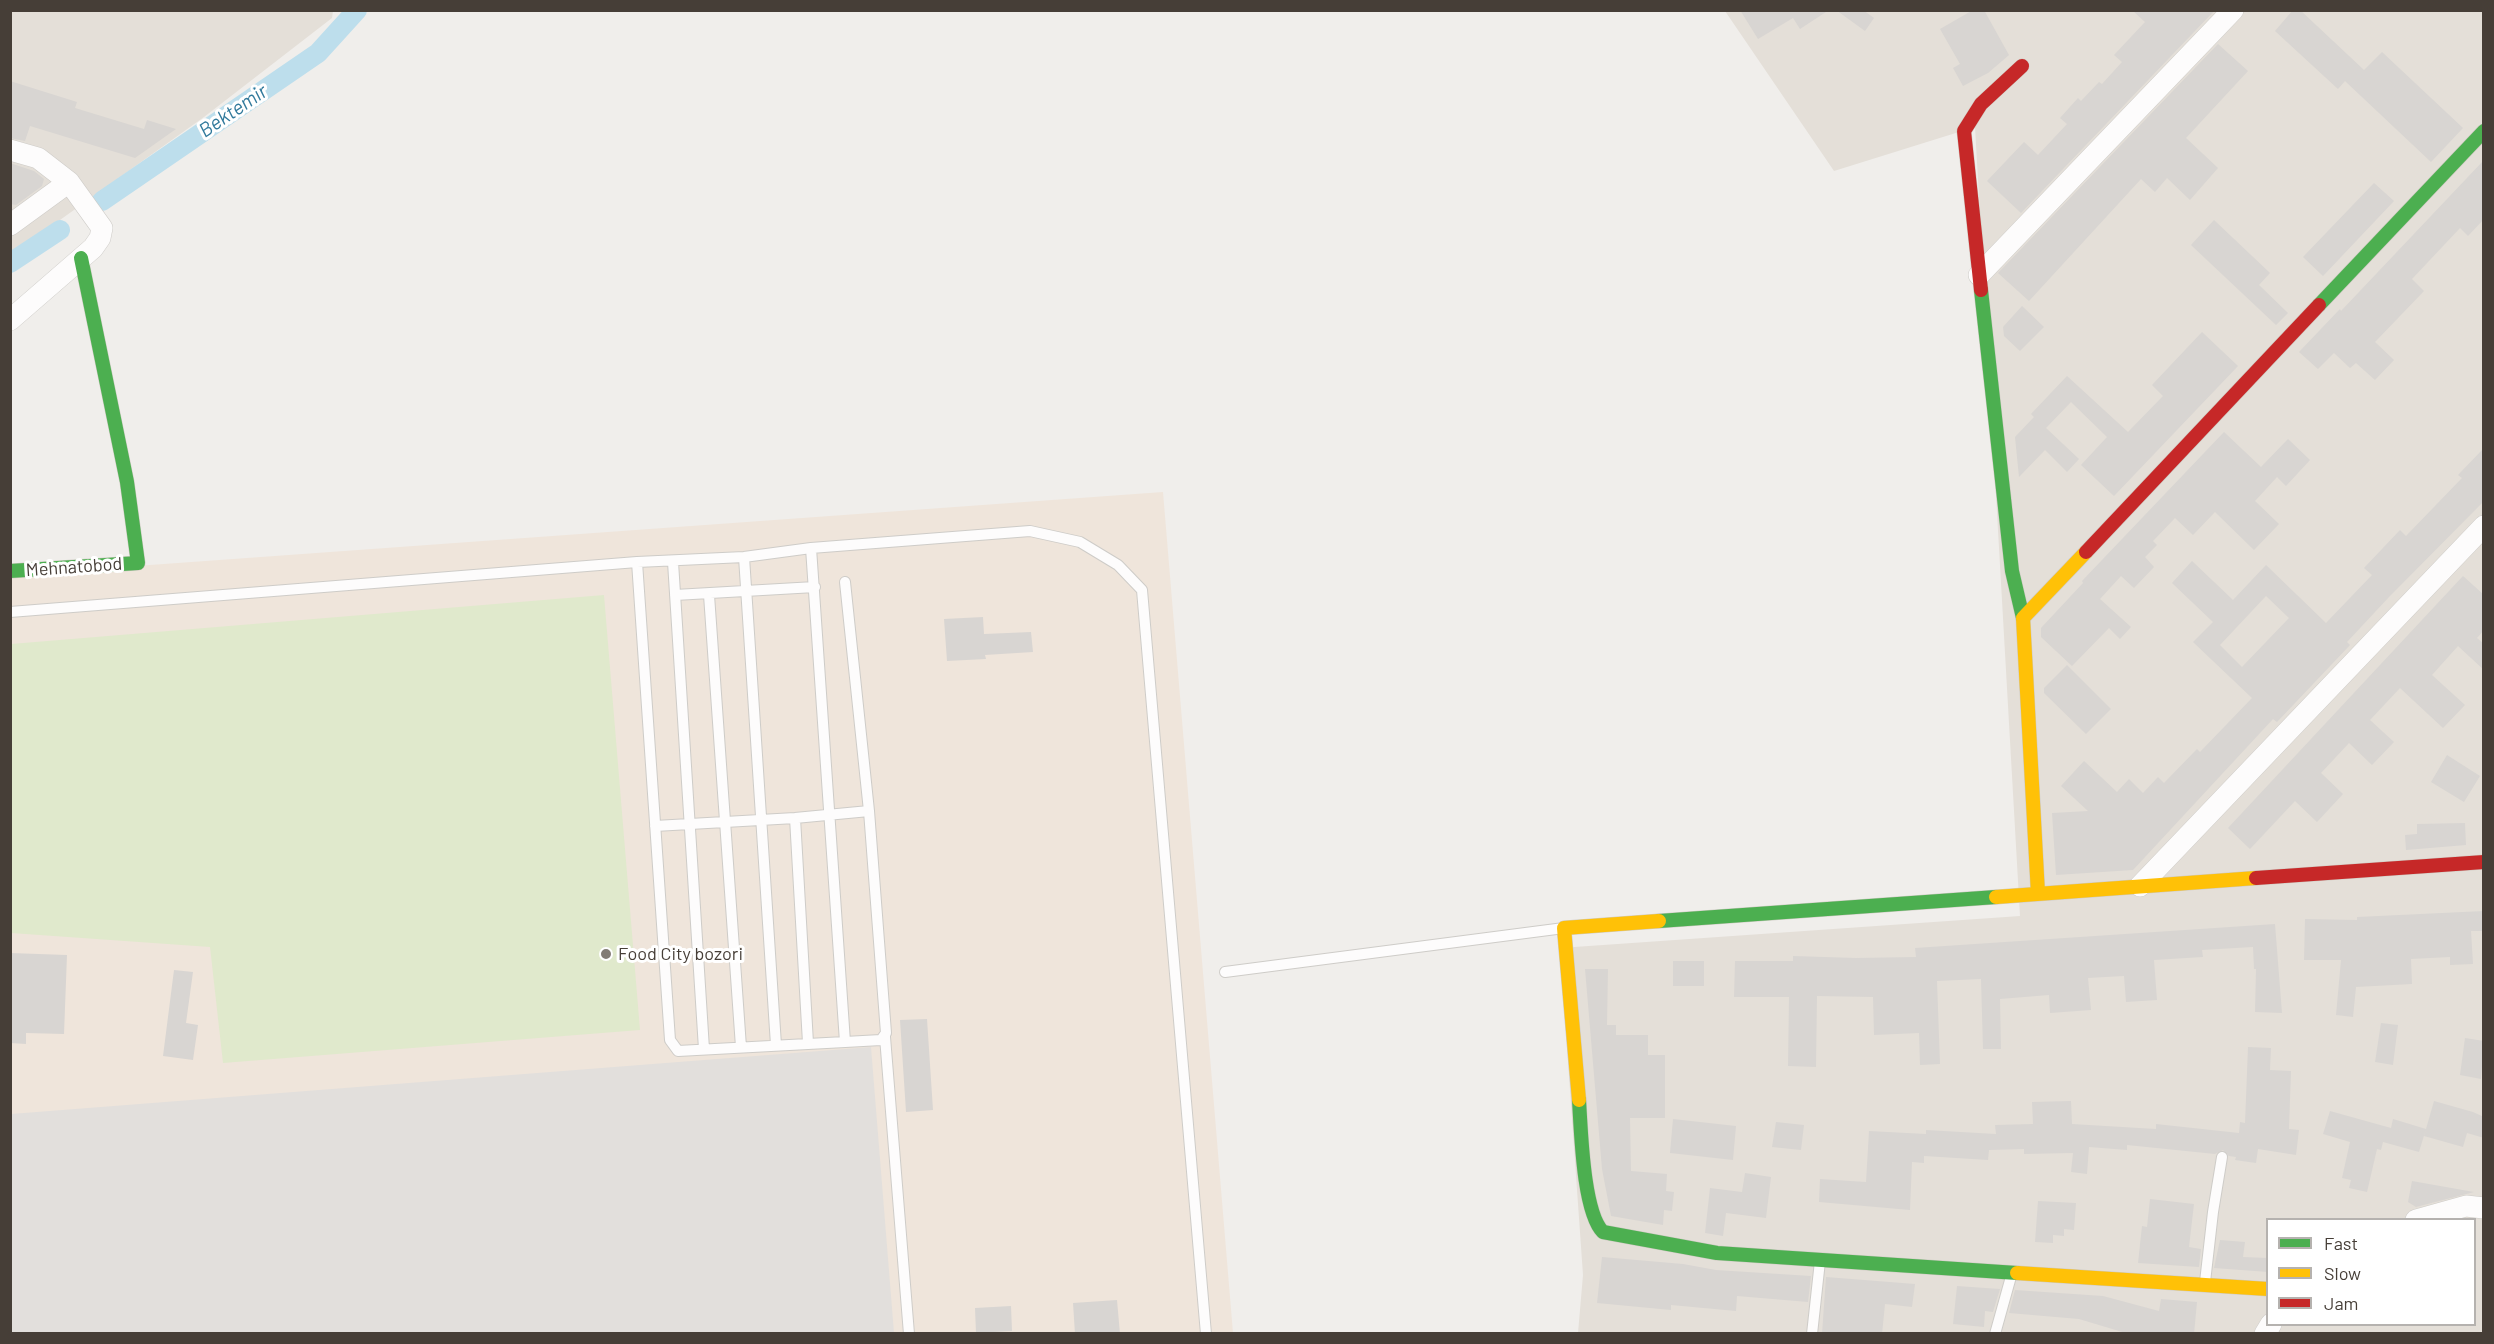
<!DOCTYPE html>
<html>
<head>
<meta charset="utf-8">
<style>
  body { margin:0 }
  #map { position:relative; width:2494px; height:1344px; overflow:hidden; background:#f0eeeb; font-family:Barlow,sans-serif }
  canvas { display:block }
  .frame { position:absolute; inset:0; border:12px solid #463e37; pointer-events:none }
  .legend { position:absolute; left:2266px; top:1218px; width:210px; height:108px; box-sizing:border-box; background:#fff; border:2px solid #b5b2af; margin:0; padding:8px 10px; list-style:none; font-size:18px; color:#463e37 }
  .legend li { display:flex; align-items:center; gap:12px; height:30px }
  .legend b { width:30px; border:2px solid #b5b2af }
</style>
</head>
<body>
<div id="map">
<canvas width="2494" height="1344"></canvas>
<div class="frame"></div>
<ul class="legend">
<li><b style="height:8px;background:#4caf50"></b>Fast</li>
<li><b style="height:8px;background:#ffc107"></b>Slow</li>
<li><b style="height:8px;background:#c62828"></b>Jam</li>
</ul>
</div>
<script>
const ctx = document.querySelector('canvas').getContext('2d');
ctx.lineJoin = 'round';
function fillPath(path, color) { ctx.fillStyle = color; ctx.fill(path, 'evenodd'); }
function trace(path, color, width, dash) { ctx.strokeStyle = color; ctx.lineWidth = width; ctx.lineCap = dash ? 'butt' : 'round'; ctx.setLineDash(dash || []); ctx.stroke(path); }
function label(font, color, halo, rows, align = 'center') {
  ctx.font = font + ' Barlow,sans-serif'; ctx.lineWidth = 6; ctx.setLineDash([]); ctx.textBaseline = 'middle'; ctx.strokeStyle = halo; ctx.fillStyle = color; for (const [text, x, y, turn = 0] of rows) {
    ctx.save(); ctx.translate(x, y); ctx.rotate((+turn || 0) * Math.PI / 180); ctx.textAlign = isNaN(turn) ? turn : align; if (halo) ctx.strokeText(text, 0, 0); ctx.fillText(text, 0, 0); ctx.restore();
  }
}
const residential = new Path2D(`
  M11,11H333L332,18L204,117L11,255Z
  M1725,11H2483V1333H1578L1583,1275L1560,948L2020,916L1975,127L1834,171ZM2268,1220H2474V1324H2268Z`);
const commercial = new Path2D(`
  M1163,492L1233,1333L11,1334V575Z`);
const green = new Path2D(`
  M604,595L640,1030L223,1063L210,947L11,933V644Z`);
const parking = new Path2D(`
  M871,1047L894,1333H11V1114Z`);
const canal = new Path2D(`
  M102,201L318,53L357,10
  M10,263L60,230`);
const building = new Path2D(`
  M1740,10H1829L1800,29L1793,18L1758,39Z
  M1836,10H1863L1874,18L1865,31Z
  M1973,10H1984L2009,55L1988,73L1963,86L1953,68L1960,64L1940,29Z
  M2132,10H2215L2021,213L1987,181L2024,142L2038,155L2067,124L2060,118L2078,98L2081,101L2099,82L2102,84L2122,62L2114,55L2145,22Z
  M2293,10H2300L2364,70L2382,52L2463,128L2431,162L2345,81L2338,89L2275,31Z
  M2218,44L2248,71L2186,138L2218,168L2190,200L2167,178L2155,192L2141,179L2029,301L1998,273Z
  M10,81L77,102L75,108L144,129L147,120L176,129L135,158L30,126L25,141L10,138Z
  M2484,160V219L2468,236L2460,228L2412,279L2424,291L2375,342L2394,360L2375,380L2356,363L2350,368L2334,353L2318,369L2299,352L2340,309L2341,311Z
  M10,163L34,171L44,179L42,186L16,205L10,204Z
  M2374,183L2394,201L2323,276L2303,257Z
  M2214,220L2270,273L2259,285L2288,313L2276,325L2191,245Z
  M2022,306L2044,327L2020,351L2004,336L2003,327Z
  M2202,332L2238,366L2114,496L2081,465L2107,437L2071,402L2046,428L2079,459L2067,472L2045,450L2019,477L2015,437L2034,417L2031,414L2067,376L2128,432L2163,396L2152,385Z
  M2224,432L2261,467L2288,439L2310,460L2286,486L2277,477L2255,501L2279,524L2254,550L2215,512L2193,535L2175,518L2153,541L2157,545L2145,557L2154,567L2134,588L2121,576L2100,599L2131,627L2120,639L2109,628L2072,666L2041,637V628L2083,583L2082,581Z
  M2484,448V501L2389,597L2347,642L2350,645L2277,722L2273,719L2133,870L2056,875L2052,813L2088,811L2061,786L2084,761L2117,792L2129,779L2143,793L2158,777L2164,783L2197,749L2200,752L2252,698L2193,642L2213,622L2172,583L2192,561L2233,600L2266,565L2326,623L2372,575L2364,568L2400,530L2406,536L2462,478L2458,475ZM2266,596L2289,618L2242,667L2220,645Z
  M2463,576L2484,595V630L2477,638L2484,644V670L2458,646L2432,675L2465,705L2443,728L2400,688L2370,720L2394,742L2372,765L2349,743L2321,773L2343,794L2317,822L2295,801L2250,849L2228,828Z
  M983,617L984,634L1031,632L1033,652L985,655L986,659L947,661L944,619Z
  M2067,665L2111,709L2086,734L2044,693V688Z
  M2447,755L2480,776L2464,802L2431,782Z
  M2465,823L2466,845L2406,850L2405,835L2417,834V824Z
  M2484,911V931H2471L2473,964L2450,965V957L2411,959L2412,984L2356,987L2353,1017L2336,1015L2341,960H2304L2305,919L2357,920V917Z
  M2275,924L2282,1013L2255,1012L2256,969H2254L2253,947L2202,950L2203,957L2154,960L2157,1000L2126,1002L2124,976L2088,978L2091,1010L2050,1013L2049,995L2000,999L2001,1049H1983L1981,979L1937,981L1940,1064L1920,1065L1919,1033L1874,1035L1873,997L1817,996L1816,1067L1788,1066L1789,997H1734L1735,961H1793V956L1856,958L1916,957L1915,948Z
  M10,953L67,955L64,1034L26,1033V1044L10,1043Z
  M1673,961H1704V986H1673Z
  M1585,969H1608L1607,1025H1616V1035H1648V1055H1665V1118H1630L1631,1171L1667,1174L1666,1191L1674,1192L1672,1211L1664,1210L1663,1225L1611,1216L1602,1169Z
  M174,970L193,972L186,1023L198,1025L193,1060L163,1056Z
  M927,1019L933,1110L906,1112L900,1020Z
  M2381,1023L2398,1025L2393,1065L2375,1062Z
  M2465,1038L2484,1041L2481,1079L2460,1075Z
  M2248,1047L2271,1048L2270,1070L2291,1071L2289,1129L2299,1130L2296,1155L2258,1149L2256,1163L2235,1160L2236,1157L2229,1156L2223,1150L2215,1154L2127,1145V1150L2089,1147L2087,1174L2071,1172L2073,1153L2024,1154V1149L1989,1150L1988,1160L1924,1156V1163L1912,1162L1910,1210L1819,1202L1820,1179L1866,1182L1869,1131L1926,1134V1130L1996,1134L1995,1125L2033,1124L2032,1102L2071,1101L2072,1124L2156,1129V1124L2239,1133L2240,1122L2245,1123Z
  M2434,1101L2473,1112L2484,1117V1138L2467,1133L2463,1147L2424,1136Z
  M2330,1111L2391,1128L2393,1119L2426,1129L2419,1152L2383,1142L2381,1150L2377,1149L2367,1192L2349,1188L2351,1180L2342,1178L2350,1142L2323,1134Z
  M1673,1119L1736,1126L1733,1160L1670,1153Z
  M1776,1122L1804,1125L1801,1150L1772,1147Z
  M1745,1173L1771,1177L1766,1218L1726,1213L1723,1236L1705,1233L1710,1188L1742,1192Z
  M2412,1181L2474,1192L2416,1207L2408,1202Z
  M2150,1199L2194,1204L2189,1247L2201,1249L2199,1267L2138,1263L2142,1226L2147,1227Z
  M2038,1201L2076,1203L2074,1230L2064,1229V1236L2053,1235V1243L2035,1242Z
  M2220,1240L2245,1242L2243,1257L2268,1258V1272L2214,1268Z
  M1602,1257L1683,1264L1716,1270L1811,1276L1808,1302L1737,1296L1736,1311L1671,1305V1310L1597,1303Z
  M1826,1277L1915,1284L1912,1307L1885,1304L1882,1334H1822Z
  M1957,1286L2000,1289L1993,1312L1985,1311L1984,1327L1953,1324Z
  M2015,1290L2103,1296L2159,1311L2161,1299L2197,1302L2194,1334H2129L2079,1319L2009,1313Z
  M1117,1300L1120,1334H1075L1073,1303Z
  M1011,1306L1012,1331L976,1333L975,1308Z`);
const lane = new Path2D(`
  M744,557L776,1045
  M637,562L670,1040L678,1051L845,1042L811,548
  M673,562L704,1049
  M845,582L869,811L886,1033L881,1040L845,1042
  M675,595L815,587
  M709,595L741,1047
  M10,612L637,562L744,557L811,548L1030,531L1080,542L1118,565L1142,590L1206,1334
  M795,818L808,1043
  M655,826L795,818L869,811
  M1225,972L1564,928
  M885,1037L909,1334
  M2205,1282L2213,1212L2222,1157
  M1812,1334L1820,1261
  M1995,1334L2012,1273`);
const street = new Path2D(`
  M10,150L38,158L69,182L102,228L100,238L93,248L10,320
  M10,225L69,182
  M1979,275L2233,10
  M2140,886L2484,526
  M2416,1220L2466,1206L2484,1208
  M2265,1334L2271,1324`);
const fast = new Path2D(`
  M1981,290L2012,571L2023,618
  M2319,305L2484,131
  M10,571L138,563L127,482L81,258
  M1659,921L1996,897
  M1579,1100C1581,1130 1583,1212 1603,1232L1717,1253L2017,1273`);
const slow = new Path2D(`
  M2038,894L2023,618L2086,552
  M1996,897L2256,878
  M1579,1100L1564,928L1659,921
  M2017,1273L2268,1289`);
const jam = new Path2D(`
  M1981,290L1964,131L1981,104L2022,66
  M2086,552L2319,305
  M2256,878L2484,862`);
const markers = [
  [606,954,6,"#827c76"]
];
const streetNames = [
  ["Mehnatobod",74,567,-4]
];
const poiNames = [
  ["Food City bozori",618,954]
];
const waterNames = [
  ["Bektemir",233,111,-34]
];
fillPath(residential, '#e4dfd8');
fillPath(commercial, '#efe5db');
fillPath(green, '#e0e9cc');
fillPath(parking, '#e2dfdc');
trace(canal, '#bddeec', 20);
fillPath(building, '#d8d5d2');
trace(lane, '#ceccc8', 12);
trace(street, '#ceccc8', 22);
trace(fast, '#cecac2', 15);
trace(slow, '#cecac2', 15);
trace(jam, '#cecac2', 15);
trace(lane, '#fdfcfc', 10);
trace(street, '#fdfcfc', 21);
trace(fast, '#4caf50', 14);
trace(slow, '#ffc107', 14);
trace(jam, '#c62828', 14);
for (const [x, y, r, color] of markers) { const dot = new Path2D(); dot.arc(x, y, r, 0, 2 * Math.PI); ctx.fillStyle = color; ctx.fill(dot); trace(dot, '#fff', 2); }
label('18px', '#463e37', '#fff', streetNames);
label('18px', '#463e37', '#fff', poiNames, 'left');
label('italic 20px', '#327a9c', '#fff', waterNames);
</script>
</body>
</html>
